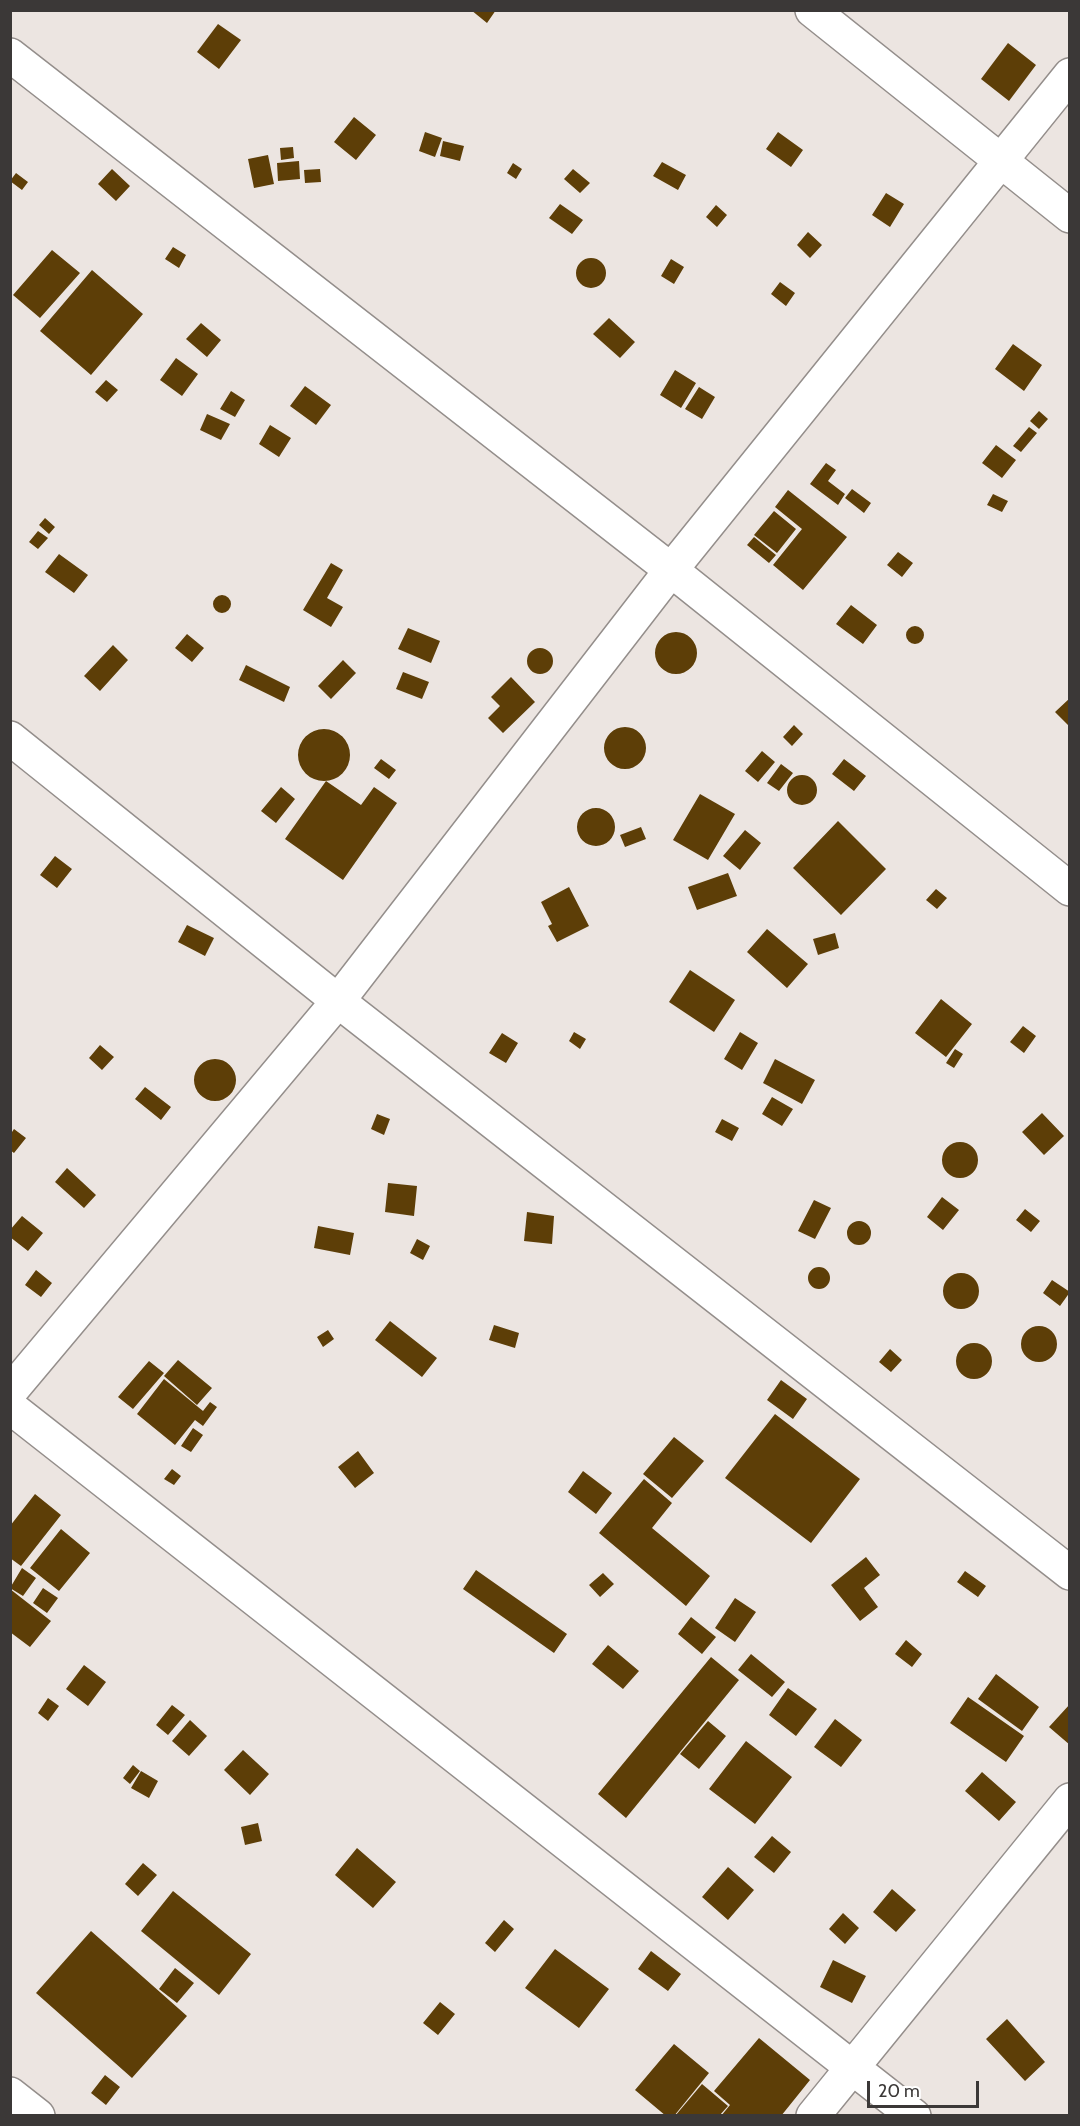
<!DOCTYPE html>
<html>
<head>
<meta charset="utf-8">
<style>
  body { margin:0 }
  #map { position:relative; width:1080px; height:2126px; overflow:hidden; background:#ece5e1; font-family:Cabin,sans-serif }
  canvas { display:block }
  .frame { position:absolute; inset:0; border:12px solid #3b3837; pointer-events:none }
  .scale { position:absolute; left:867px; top:2081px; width:112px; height:27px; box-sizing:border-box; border:3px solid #3b3837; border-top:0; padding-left:8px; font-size:18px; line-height:21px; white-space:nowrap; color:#3b3837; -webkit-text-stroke:4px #fff; paint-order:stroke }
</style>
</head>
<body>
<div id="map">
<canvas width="1080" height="2126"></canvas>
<div class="frame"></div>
<div class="scale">20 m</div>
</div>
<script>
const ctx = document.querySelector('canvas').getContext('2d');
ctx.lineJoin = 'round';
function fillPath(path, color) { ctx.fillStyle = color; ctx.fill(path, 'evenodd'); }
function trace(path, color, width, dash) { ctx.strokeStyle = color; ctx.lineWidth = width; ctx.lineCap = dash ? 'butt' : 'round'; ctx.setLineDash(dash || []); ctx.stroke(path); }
const building = new Path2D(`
  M471,10H496L487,23Z
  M218,24L241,40L219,69L197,52Z
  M1008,43L1036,65L1009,101L981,79Z
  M354,117L376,135L356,160L334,142Z
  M425,132L442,138L435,157L419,151Z
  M778,132L803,150L791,167L766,149Z
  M443,141L464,146L460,161L440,156Z
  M293,147L294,158L281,160L280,148Z
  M268,155L274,184L254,188L248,159Z
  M299,161L300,179L278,181L277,163Z
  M662,162L686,175L678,190L653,176Z
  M513,163L522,169L516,179L507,173Z
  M112,169L130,186L116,201L98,184Z
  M320,169L321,182L305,183L304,170Z
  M573,169L590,183L580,193L564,179Z
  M16,173L28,182L22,190L10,181Z
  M886,193L904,204L890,227L872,215Z
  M560,204L583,220L572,234L549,218Z
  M716,205L727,215L717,227L706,217Z
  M808,232L822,245L810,258L797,245Z
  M173,247L186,255L179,268L165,259Z
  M52,250L80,273L40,318L13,295Z
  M576 273a15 15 0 1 1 30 0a15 15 0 1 1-30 0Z
  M671,259L684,267L674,284L661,276Z
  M92,270L143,314L91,375L40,331Z
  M780,282L795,293L786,306L771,294Z
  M609,318L635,342L620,358L593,334Z
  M201,323L221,340L207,357L186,339Z
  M1013,344L1042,365L1024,391L995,369Z
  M176,358L198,374L182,396L160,380Z
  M675,370L696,383L681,408L660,395Z
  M106,380L118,390L107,402L95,392Z
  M305,386L331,405L316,425L290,406Z
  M699,387L715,397L702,419L685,409Z
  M231,391L245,400L235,417L220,409Z
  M1039,411L1048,419L1039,429L1030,421Z
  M207,414L230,424L221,440L200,430Z
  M270,425L291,438L279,457L259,444Z
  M1029,427L1037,433L1021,452L1013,446Z
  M996,445L1016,460L1002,478L982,463Z
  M826,463L836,470L828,481L845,494L838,505L810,484Z
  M852,489L871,503L864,513L845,498Z
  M788,490L847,537L803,590L773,565L802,529L775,507Z
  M993,494L1008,501L1002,512L987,505Z
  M774,511L796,529L777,553L754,535Z
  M45,518L55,527L49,534L39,525Z
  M38,531L48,538L38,549L29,542Z
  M754,537L776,555L769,563L747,545Z
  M898,552L913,563L902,577L887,565Z
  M59,554L88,575L74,593L45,572Z
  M331,563L343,570L327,598L343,607L331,627L303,610Z
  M213 604a9 9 0 1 1 18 0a9 9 0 1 1-18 0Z
  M851,605L877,625L863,644L836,624Z
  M906 635a9 9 0 1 1 18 0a9 9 0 1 1-18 0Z
  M408,628L440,641L431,663L398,649Z
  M655 653a21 21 0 1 1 42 0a21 21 0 1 1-42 0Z
  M187,634L204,648L192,662L175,648Z
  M113,645L128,660L100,691L84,676Z
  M527 661a13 13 0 1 1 26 0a13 13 0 1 1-26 0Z
  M343,660L356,673L331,699L318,686Z
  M246,665L290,687L284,702L239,680Z
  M403,672L429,682L422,699L396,689Z
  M511,677L535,702L503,733L488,718L500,706L491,697Z
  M1070,698V727L1055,712Z
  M794,725L803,734L792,746L783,737Z
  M604 748a21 21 0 1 1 42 0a21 21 0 1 1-42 0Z
  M298 755a26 26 0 1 1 52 0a26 26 0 1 1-52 0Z
  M762,751L775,762L758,782L745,771Z
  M381,759L396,770L389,779L374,768Z
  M844,759L866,776L854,791L832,774Z
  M781,764L793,773L779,791L767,783Z
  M787 790a15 15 0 1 1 30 0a15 15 0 1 1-30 0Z
  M326,781L361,805L374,787L397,803L343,880L285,839Z
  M281,787L295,799L276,823L261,811Z
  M700,794L735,814L708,860L673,840Z
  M577 827a19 19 0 1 1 38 0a19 19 0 1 1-38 0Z
  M838,821L886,869L841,915L793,868Z
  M641,827L646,839L625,847L620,835Z
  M745,830L761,843L740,870L723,856Z
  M55,856L72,869L57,888L40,875Z
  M728,873L737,896L697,910L688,887Z
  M569,887L589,926L557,942L548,926L552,924L541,902Z
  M936,889L947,898L937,909L926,900Z
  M187,925L214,938L205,956L178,942Z
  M767,929L808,964L787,988L747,952Z
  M835,933L839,948L818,955L813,939Z
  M690,970L735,1000L714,1032L669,1002Z
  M941,999L972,1024L946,1057L915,1033Z
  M1023,1026L1036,1036L1024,1053L1010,1042Z
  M574,1032L586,1039L580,1049L569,1041Z
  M740,1032L758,1043L742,1070L724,1059Z
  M502,1033L518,1043L506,1063L489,1053Z
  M100,1045L114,1057L102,1070L89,1058Z
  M955,1049L963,1054L954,1068L946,1063Z
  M775,1059L815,1080L802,1104L763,1083Z
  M194 1080a21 21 0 1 1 42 0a21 21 0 1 1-42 0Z
  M145,1087L171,1107L161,1120L135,1099Z
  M772,1097L793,1109L782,1126L762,1114Z
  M1042,1113L1064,1136L1044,1155L1022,1132Z
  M377,1114L390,1119L384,1135L371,1129Z
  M722,1119L739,1128L732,1141L715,1132Z
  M14,1129L26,1138L14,1153L10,1150V1135Z
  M942 1160a18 18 0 1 1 36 0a18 18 0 1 1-36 0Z
  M67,1168L96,1195L84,1208L55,1182Z
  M388,1183L417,1186L414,1216L385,1212Z
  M942,1197L959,1210L943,1230L927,1217Z
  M814,1200L831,1208L815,1239L798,1231Z
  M1025,1209L1040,1221L1031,1232L1016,1220Z
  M527,1212L554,1216L552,1244L524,1241Z
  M22,1216L43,1233L28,1251L10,1237V1230Z
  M847 1233a12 12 0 1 1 24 0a12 12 0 1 1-24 0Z
  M318,1226L354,1233L350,1255L314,1248Z
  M417,1239L430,1246L423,1260L410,1253Z
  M808 1278a11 11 0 1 1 22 0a11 11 0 1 1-22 0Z
  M36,1270L52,1283L41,1297L25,1285Z
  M943 1291a18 18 0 1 1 36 0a18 18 0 1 1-36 0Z
  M1052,1280L1070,1292L1060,1306L1043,1293Z
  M390,1321L437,1358L422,1377L375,1340Z
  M494,1325L519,1333L515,1348L489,1340Z
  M1021 1344a18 18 0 1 1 36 0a18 18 0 1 1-36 0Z
  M328,1330L334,1339L323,1347L317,1337Z
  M956 1361a18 18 0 1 1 36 0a18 18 0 1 1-36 0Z
  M890,1349L902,1360L891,1372L879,1362Z
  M178,1360L212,1388L197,1405L164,1376Z
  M149,1361L164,1373L133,1409L118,1397Z
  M164,1379L203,1411L210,1402L217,1407L203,1426L195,1420L175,1445L137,1414Z
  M781,1380L807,1399L793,1419L767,1400Z
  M775,1414L860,1479L811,1543L725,1478Z
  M193,1428L203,1435L191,1452L181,1446Z
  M674,1437L704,1461L672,1498L643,1474Z
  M358,1451L374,1473L355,1488L338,1467Z
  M172,1469L181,1476L174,1485L164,1479Z
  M583,1471L612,1493L596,1514L568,1492Z
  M644,1479L672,1503L652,1528L710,1576L686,1606L599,1533Z
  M35,1494L61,1515L21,1566L10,1558V1526Z
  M61,1529L90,1553L59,1591L30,1568Z
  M866,1557L880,1575L864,1588L878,1607L860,1621L831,1585Z
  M22,1568L36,1578L23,1596L10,1588Z
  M476,1570L567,1634L554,1653L463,1589Z
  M965,1571L986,1586L978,1597L957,1582Z
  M603,1573L614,1584L600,1597L589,1585Z
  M43,1588L58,1598L47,1613L33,1603Z
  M10,1589L51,1621L30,1647L10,1632Z
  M735,1598L756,1612L735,1642L715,1628Z
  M691,1617L716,1637L702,1654L678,1634Z
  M906,1640L922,1654L912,1667L895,1654Z
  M608,1645L639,1671L623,1689L592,1664Z
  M751,1654L785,1682L772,1697L738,1670Z
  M711,1657L739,1680L626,1818L598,1794Z
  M84,1665L106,1682L88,1706L66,1689Z
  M996,1674L1039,1707L1022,1731L978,1699Z
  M788,1688L817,1709L796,1736L769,1715Z
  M968,1697L1024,1736L1006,1762L950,1723Z
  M48,1698L59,1706L48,1721L38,1713Z
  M1070,1704V1745L1049,1727Z
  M172,1705L185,1715L168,1735L156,1725Z
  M835,1719L862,1740L841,1767L814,1747Z
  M190,1720L207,1736L189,1756L172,1741Z
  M708,1721L726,1736L699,1769L680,1754Z
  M746,1741L792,1777L755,1824L709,1789Z
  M243,1750L269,1774L250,1795L224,1770Z
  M133,1765L140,1771L130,1784L123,1778Z
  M141,1771L158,1781L149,1798L131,1788Z
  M982,1772L1016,1802L999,1821L965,1791Z
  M258,1823L262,1841L245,1845L241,1827Z
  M772,1836L791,1852L774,1873L754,1857Z
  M357,1848L396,1882L373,1908L335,1875Z
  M143,1863L157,1875L138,1896L125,1884Z
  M728,1867L754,1890L728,1920L702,1897Z
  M892,1889L916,1910L896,1932L873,1912Z
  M173,1891L251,1954L219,1995L141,1931Z
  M843,1913L859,1928L845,1944L829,1929Z
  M504,1920L514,1929L495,1952L485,1943Z
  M91,1931L187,2016L132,2078L36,1993Z
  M555,1949L609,1989L579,2028L525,1988Z
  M651,1951L681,1974L668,1991L638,1969Z
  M833,1960L866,1976L852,2003L820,1987Z
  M175,1968L194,1983L177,2003L159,1989Z
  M440,2002L455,2014L438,2035L423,2023Z
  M1007,2019L1045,2062L1025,2081L986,2039Z
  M759,2038L810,2080L781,2116H721L730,2105L714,2091Z
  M674,2044L709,2073L674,2116H666L635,2090Z
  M105,2075L120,2087L106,2105L91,2093Z
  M702,2084L728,2106L719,2116H675Z`);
const minor = new Path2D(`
  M812,10L1070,216
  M10,55L671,570L1070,889
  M10,738L338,1001L1070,1573
  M10,1392L338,1001L671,570L1070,75
  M10,1407L914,2116
  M10,2094L38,2116
  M813,2116L1070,1800`);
fillPath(building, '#5d3e07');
trace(minor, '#948e8b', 36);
trace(minor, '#fff', 33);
</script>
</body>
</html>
